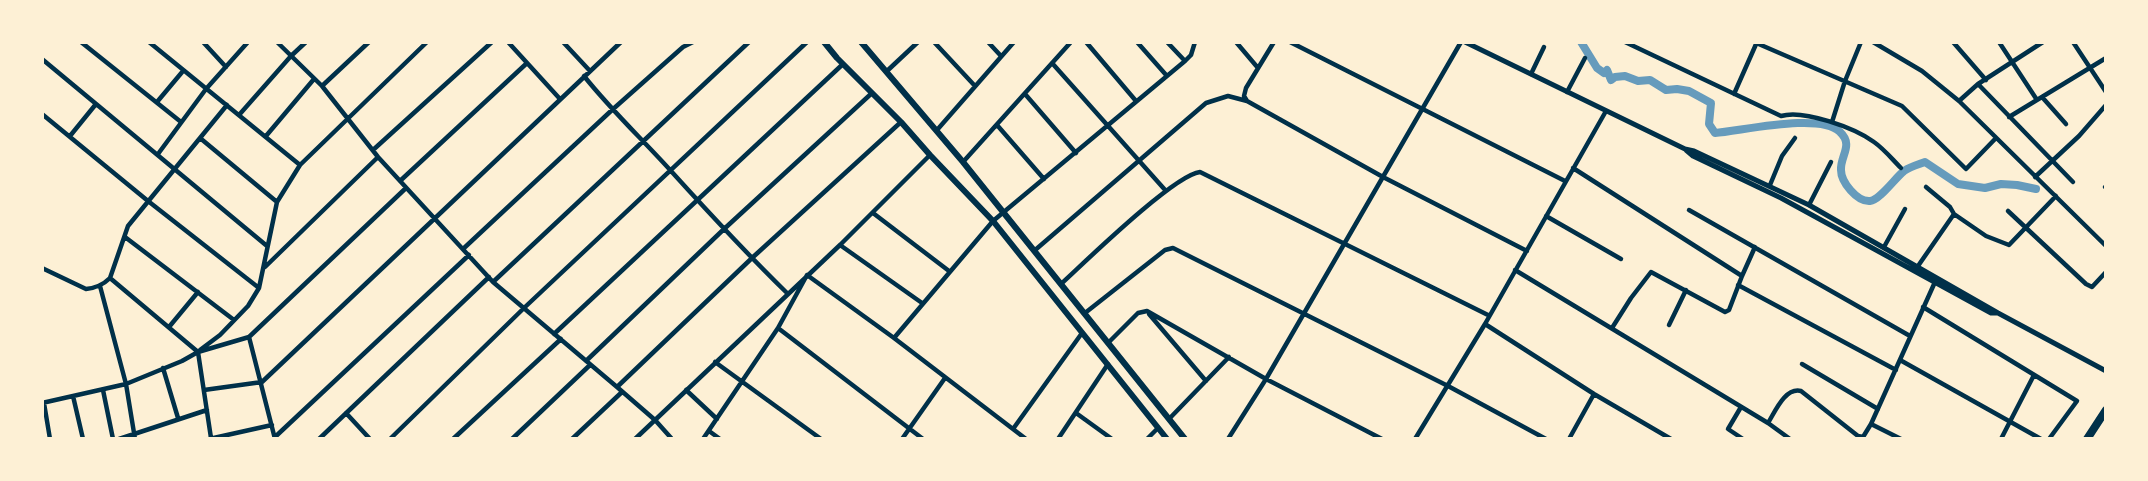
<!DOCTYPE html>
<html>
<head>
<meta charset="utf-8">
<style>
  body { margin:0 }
  #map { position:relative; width:2148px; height:481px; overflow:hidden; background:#fdf0d5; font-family:Barlow,sans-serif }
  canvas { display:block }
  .frame { position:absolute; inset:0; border:44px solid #fdf0d5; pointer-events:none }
</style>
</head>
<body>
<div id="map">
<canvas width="2148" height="481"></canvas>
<div class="frame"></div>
</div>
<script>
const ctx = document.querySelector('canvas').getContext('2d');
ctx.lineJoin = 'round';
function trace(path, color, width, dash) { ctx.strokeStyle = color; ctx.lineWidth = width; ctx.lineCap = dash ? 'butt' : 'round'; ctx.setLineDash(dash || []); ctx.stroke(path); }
const canal = new Path2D(`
  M1581,42L1597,68L1604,73L1607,70L1611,80L1615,77L1625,76L1638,81L1650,80L1666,90L1677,89L1689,91L1711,103L1709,124L1715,133C1742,131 1820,112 1840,132C1854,145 1840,156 1841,170C1841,182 1857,202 1870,201C1880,200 1895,178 1904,171C1910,167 1917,165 1925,162L1958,184L1985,188L2001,184L2017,185L2036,189`);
const minor = new Path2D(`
  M81,42L181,122
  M149,42L300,165
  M203,42L226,67
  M277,42L322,86L378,157L493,282L617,387L655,420L672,439
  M508,42L560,99
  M563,42L590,71
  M934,42L975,86
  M988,42L1001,56
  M1086,42L1136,101
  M1137,42L1167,76
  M1167,42L1185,61
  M1236,42L1258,68
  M1290,42L1565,181
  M1625,42L1781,116C1803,109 1855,128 1874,142C1884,149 1892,159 1901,168
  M1754,42L1902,106L1966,169L1996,138
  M1873,42L1922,71L1959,101L2106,246
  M1953,42L1986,80
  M1999,42L2037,100
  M2073,42L2106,92
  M42,59L267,246
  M1052,63L1166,191
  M887,71L918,42
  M1531,74L1544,47
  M584,76C611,110 642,139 671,171C709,213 747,254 788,294
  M1978,84L2073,182
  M322,86L369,42
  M1567,92L1585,58
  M1025,94L1076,153
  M1734,94L1757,42
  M2042,97L2066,124
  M1247,101L1244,96L1246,88L1274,42
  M1959,101L1978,84L2043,42
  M157,102L183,71
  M42,114L148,201L259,288
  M239,115L291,56L306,42
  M2009,117L2106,58
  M1832,122L1845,81L1861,42
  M997,125L1044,179
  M937,130L1014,42
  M70,136L96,104
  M266,136L314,79
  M200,138L277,202
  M373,150L492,42
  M158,154L206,89L248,42
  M963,162L1071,42
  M1573,168L1742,276L1729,310L1725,312L1651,272L1631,298L1612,328
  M2035,177L2079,136L2106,105
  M400,181L527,63
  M1770,185L1782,156L1795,138
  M1926,187L1950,207L1954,214
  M2105,187L2106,188
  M1809,205L1831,162
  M1689,210L1910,336
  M2008,211L2086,284L2092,287L2106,272
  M873,213L949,271
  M1546,216L1621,259
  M125,237L234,320
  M840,245L922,303
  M1884,247L1905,209
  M463,249L612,110L683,47L693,42
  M1034,251L1206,103L1228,96L1247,101L1383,177L1527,251
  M1918,266L1954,214L1986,236L2009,245L2056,196
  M265,267L378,157
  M42,268L86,289C96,288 103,285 110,278L128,226L227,105
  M1515,270L1768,423L1790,439
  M1742,276L1755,247
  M110,278L198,352L211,438
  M493,282L749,42
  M1062,283C1086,261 1174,175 1200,172L1488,315
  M1738,285L1896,370
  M100,286L126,384L135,439
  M1923,307L2077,401L2049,439
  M1085,313L1165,250L1173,248L1448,386L1546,439
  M1149,314L1206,381
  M1485,324L1594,394L1671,439
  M1669,325L1686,290
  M169,327L198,292
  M554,334L843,64
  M249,337L275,439
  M894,338L993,221L1185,61L1191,55L1195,42
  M1109,342L1138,313L1147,311L1266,379L1382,439
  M200,350L220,335L248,306L259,288L277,202L300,165L427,42
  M1900,360L2041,439
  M586,361L723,230L872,93
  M715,362L821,439
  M1802,364L1878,409
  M163,368L178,418
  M617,387L752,258L901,122
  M103,390L113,439
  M204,390L262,382L621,42
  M686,390L717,419
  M73,396L83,439
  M42,403L126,384L182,361L198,352L249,337L406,188
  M44,403L50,439
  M1741,407L1728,429L1743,439
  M346,413L370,439
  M1076,413L1112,439
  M1169,419L1229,357
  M1768,423C1775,412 1785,387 1801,391L1858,436L1863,437L1871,424L1935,282
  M1871,424L1901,439
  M1013,429L1082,333
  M709,431L720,439
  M275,437L469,255
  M119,439L207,410
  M209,439L272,425
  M319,439L489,277
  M390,439L524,308L807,42
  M453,439L561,339
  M512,439L590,365
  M572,439L622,392
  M635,439L840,245L930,155
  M703,439L778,328
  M902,439L945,378
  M923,439L778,328L807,275L894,338L1026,439
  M1058,439L1108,364
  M1147,439L1157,429
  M1228,439L1266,379L1461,42
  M1415,439L1485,324L1606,111
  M1569,439L1594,394
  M2001,439L2034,375`);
const tertiary = new Path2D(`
  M1465,42L1685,149L1694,151L1809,205L1998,313L2106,371
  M1686,150L1693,156L1781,198L1991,313H1998`);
const secondary = new Path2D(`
  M824,42L837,58L901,122L930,155L993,221L1167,439
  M861,42L963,162L1185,439`);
const trunk = new Path2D(`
  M2087,439L2106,410`);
trace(canal, '#669bbc', 8);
trace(minor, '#003049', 4.5);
trace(tertiary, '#003049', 5);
trace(secondary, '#003049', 6);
trace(trunk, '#003049', 8);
</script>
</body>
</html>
